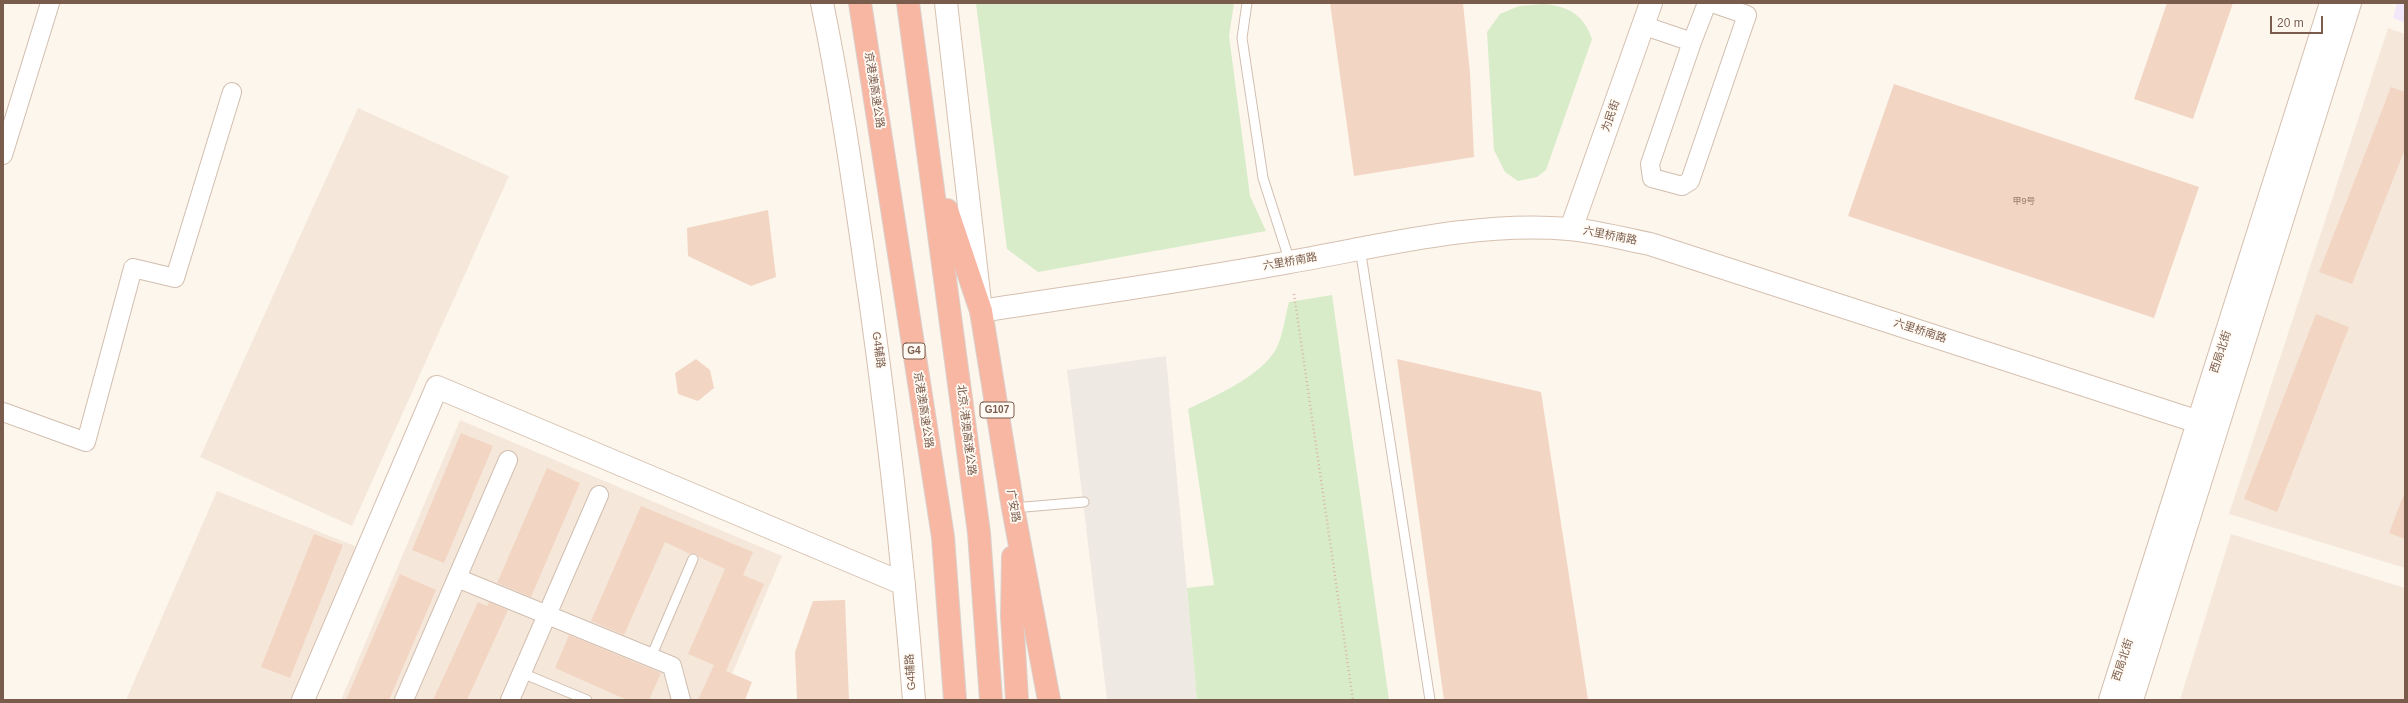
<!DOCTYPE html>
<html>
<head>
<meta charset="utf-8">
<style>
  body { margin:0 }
  #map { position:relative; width:2408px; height:703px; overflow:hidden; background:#fdf6ec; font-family:Arial,sans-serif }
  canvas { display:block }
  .frame { position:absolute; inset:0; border:4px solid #7a5c4d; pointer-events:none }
  .scale { position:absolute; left:2270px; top:16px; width:53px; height:18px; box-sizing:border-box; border:2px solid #7a5c4d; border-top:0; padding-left:5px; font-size:12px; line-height:14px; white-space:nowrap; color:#7a5c4d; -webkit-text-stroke:3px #fffaf3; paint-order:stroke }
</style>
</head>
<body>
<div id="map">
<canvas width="2408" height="703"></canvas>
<div class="frame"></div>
<div class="scale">20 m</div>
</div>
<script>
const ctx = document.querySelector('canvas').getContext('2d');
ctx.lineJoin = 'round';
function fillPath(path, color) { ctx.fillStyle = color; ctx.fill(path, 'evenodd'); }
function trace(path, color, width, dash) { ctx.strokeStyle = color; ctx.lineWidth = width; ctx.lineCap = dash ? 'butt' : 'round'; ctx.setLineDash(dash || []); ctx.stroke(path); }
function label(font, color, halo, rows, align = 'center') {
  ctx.font = font + ' Arial,"Noto Sans SC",sans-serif'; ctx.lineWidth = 3.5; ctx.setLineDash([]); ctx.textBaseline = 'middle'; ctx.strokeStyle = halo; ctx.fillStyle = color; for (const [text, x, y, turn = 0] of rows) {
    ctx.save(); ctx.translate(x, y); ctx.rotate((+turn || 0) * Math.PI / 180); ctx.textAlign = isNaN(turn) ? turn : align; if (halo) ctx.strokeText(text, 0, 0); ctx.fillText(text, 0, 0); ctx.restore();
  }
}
const residential = new Path2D(`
  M2388,28L2405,34V568L2229,514Z
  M358,108L509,176L352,526L200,457Z
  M460,420L782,556L721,700H341Z
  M217,491L360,548L296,700H126Z
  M2231,534L2405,588V700H2180Z`);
const industrial = new Path2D(`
  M1166,356L1197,700H1107L1067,370Z`);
const education = new Path2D(`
  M2397,3H2405V23L2393,18Z`);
const green = new Path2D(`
  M976,3H1234L1229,36L1250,196L1266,231L1038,272L1007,249Z
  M1544,4C1568,6 1584,15 1592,39L1546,170L1537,177L1518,181L1505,172L1494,150L1487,32L1500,14L1519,6Z
  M1332,295L1389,700H1197L1187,588L1214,585L1188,409C1215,396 1261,376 1276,349C1283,336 1285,317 1289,302Z`);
const building = new Path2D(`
  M1330,3H1463L1470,73L1474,157L1354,176Z
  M2167,3H2233L2193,119L2134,99Z
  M1894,84L2199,187L2154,318L1848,216Z
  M2391,87L2405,92V149L2352,284L2319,272Z
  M768,210L776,277L751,286L688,256L687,228Z
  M2316,314L2349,327L2277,512L2244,499Z
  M696,359L710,370L714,388L698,401L678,394L675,373Z
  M1397,359L1541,392L1588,700H1444Z
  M461,433L493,446L444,563L412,550Z
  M547,468L580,483L531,597L497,583Z
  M2404,494L2405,495V539L2389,533Z
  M641,506L753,552L743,575L764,584L726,671L752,682L745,700H698L714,665L688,654L725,569L699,557L696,554H690L665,542L624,635L591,621Z
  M314,534L343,545L290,678L261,667Z
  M400,574L436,590L389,700H346Z
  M845,600L849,700H797L795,652L813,601Z
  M478,602L487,606L489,602L508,610L467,700H433Z
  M569,635L661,673L649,700H627L555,668Z`);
const path = new Path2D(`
  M1294,294L1353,700`);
const lane = new Path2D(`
  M1247,3L1242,38L1263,178L1290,262
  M1360,248L1430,700
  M1013,508L1084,502
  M651,657L693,559
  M522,673L587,700`);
const street = new Path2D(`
  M1642,25L1692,42L1650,164L1652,178L1682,186L1690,181L1747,15L1712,3
  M1692,42L1707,3
  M3,155L50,3
  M3,412L86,442L133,268L175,278L232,92
  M457,578L672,666L681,700
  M404,700L508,460
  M510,700L599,495`);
const secondary = new Path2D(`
  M822,3C839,85 851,167 863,250C885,400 902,549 914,700
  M946,3L981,311C1084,295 1187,281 1290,262C1381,246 1476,221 1569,229C1596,231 1623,239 1650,244L2217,428
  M1571,229L1651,3
  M303,700L437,387L904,584
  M2110,700L2331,3
  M2132,700L2350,3`);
const highway = new Path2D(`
  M860,3L943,537L955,700
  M908,3L979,533L991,700
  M947,210L981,311L1013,508L1049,700
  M1013,557L1012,616L1017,700`);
const numberNames = [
  ["甲9号",2024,202]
];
const shields = [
  [914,351,22],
  [997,410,34]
];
const shieldNames = [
  ["G4",914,351],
  ["G107",997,410]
];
const streetNames = [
  ["京港澳高速公路",874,90,81],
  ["为民街",1611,116,-71],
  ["六里桥南路",1610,236,11],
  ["六里桥南路",1290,262,-10],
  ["六里桥南路",1920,331,18],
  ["G4辅路",878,350,82],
  ["西局北街",2221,352,-72],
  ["京港澳高速公路",923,410,81],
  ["北京-港澳高速公路",966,430,83],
  ["广安路",1013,506,80],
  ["西局北街",2123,660,-72],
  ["G4辅路",911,672,-94]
];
fillPath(residential, '#f5e8da');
fillPath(industrial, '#efe9e4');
fillPath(education, '#f3e8fa');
fillPath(green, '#d8ecc9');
fillPath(building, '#f3d5c3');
trace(lane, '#d1beb0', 11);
trace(street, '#d1beb0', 20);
trace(secondary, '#d6c0b0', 24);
trace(highway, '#dad1cd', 24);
trace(path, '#d9b8a5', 2.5, [1, 3]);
trace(lane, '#fff', 9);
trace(street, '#fff', 18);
trace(secondary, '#fff', 22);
trace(highway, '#f7b7a3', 22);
label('9px', '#987a6a', null, numberNames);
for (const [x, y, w] of shields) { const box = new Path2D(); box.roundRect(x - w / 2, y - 8, w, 16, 3); ctx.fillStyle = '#fffaf3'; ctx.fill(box); trace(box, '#7a5c4d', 1); }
label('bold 10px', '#7a5c4d', null, shieldNames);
label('11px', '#7a5c4d', '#fffaf3', streetNames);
</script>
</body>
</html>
